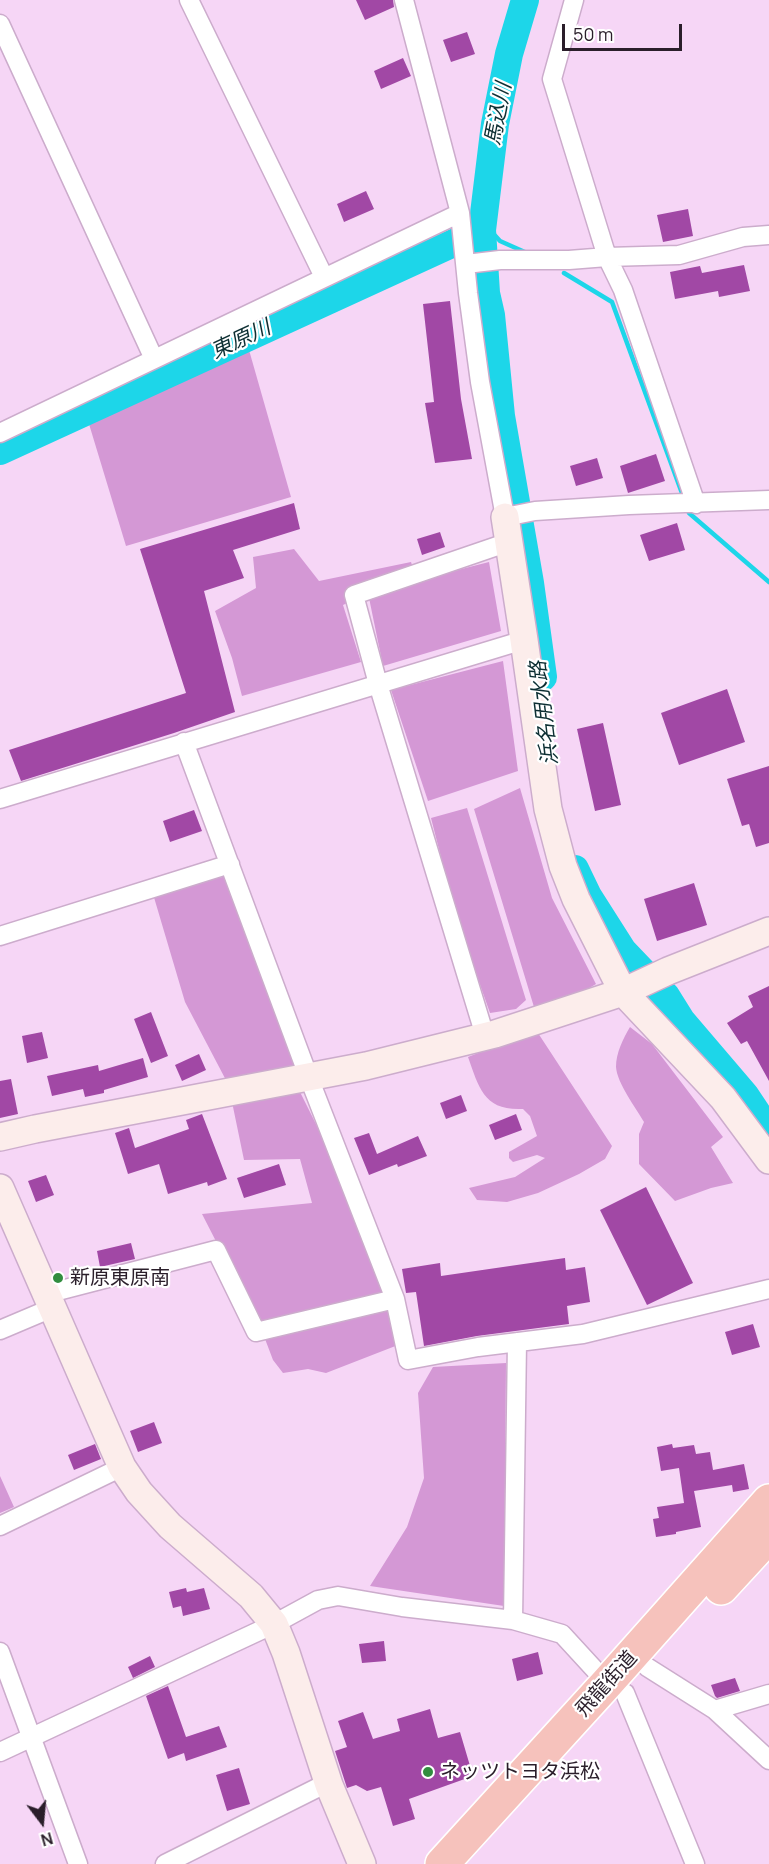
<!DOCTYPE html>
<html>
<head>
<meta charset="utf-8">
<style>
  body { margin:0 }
  #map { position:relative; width:769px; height:1864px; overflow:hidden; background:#f6d6f6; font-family:Manrope,sans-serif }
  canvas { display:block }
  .north { position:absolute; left:12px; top:1792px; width:60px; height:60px; -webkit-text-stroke:4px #fff; paint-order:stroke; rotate:164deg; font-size:16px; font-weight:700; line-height:24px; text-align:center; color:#2a1e2a }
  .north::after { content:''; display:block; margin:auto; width:21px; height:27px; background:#2a1e2a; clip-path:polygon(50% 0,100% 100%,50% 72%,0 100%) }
  .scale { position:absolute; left:562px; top:24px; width:120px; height:27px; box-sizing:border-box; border:3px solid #2a1e2a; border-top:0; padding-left:8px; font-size:18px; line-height:21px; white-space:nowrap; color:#2a1e2a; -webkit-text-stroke:4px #fff; paint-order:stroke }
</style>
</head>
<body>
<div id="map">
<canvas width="769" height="1864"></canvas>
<div class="north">N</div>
<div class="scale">50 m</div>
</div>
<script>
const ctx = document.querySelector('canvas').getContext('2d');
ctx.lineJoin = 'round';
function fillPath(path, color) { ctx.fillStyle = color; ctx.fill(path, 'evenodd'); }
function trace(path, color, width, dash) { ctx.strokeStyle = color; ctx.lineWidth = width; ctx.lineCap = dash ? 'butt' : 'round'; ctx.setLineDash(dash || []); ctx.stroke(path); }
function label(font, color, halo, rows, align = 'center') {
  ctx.font = font + ' Manrope,"Noto Sans JP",sans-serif'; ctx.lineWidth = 4.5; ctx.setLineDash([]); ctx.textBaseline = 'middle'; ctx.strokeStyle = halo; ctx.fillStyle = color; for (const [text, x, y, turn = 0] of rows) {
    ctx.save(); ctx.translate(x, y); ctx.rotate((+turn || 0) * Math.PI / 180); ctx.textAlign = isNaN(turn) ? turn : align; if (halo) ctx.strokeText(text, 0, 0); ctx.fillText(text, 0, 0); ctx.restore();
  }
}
const green = new Path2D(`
  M249,350L291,497L126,546L89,424Z
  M294,549L319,581L411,562L414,571L375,591L489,562L501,631L383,666L368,593L343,605L361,662L242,696L232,658L215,611L256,588L253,557Z
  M503,661L518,771L428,801L391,690Z
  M520,788L552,898L596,984L586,990L534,1007L474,809Z
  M467,808L526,1000L516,1009L490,1013L457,920L431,818Z
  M226,876L299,1069L228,1084L185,1002L153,894Z
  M630,1027L652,1044L723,1137L711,1147L733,1183L711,1188L675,1201L639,1164V1134L644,1122C636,1108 617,1083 616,1067C616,1053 623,1039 630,1027Z
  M536,1030L612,1146L605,1159L579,1174L538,1193L507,1202L477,1200L469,1188L515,1177L545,1158L537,1155L513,1162L509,1158V1152L537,1136L530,1116L523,1109C484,1111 479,1088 468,1057Z
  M298,1088L347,1186L372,1263L390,1315L398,1345L326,1373L308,1369L283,1373L273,1360L262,1331L202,1214L312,1203L300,1159L244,1160L232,1102Z
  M506,1363L504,1606L370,1586L407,1527L424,1478L418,1393L433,1367Z
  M0,1476L14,1507L0,1513Z`);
const stream = new Path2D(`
  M482,230H490L500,241L527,253
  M564,273L612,302L683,496
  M689,513L769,582`);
const river = new Path2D(`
  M525,0L509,54L495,124L482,230L486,293L491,315L501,416L530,583L543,677
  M0,451L482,230
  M575,869L588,896L623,951L666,996L681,1020L745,1095L769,1131`);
const building = new Path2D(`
  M356,0H393L394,7L365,20Z
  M467,32L475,54L451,62L443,40Z
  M403,58L411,76L381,89L374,71Z
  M366,191L374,209L344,222L337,204Z
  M688,209L693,236L663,242L657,215Z
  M744,265L750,291L719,297L718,291L675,299L670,272L700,266L702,273Z
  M450,301L461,399L472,459L435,463L425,403L434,402L423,304Z
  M656,454L665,481L628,493L620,466Z
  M597,458L603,478L576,486L570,466Z
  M294,503L300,529L233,550L244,578L204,591L235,712L174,733L21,781L9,750L186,693L140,549Z
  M677,523L685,550L649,561L640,535Z
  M440,532L445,547L422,555L417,539Z
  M727,689L745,742L679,765L661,713Z
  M603,723L621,805L595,811L577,729Z
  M769,766V843L756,847L749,824L742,826L727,779Z
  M194,810L202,831L170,842L163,821Z
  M694,883L707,925L657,941L644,899Z
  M769,986V1081L747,1041L741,1044L727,1023L753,1007L748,996Z
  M151,1012L168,1056L151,1063L134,1019Z
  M42,1032L48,1058L27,1063L22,1036Z
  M199,1054L206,1070L182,1081L175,1065Z
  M143,1058L148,1077L104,1090V1093L85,1097L83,1089L52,1096L47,1076L98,1065L99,1071Z
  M11,1079L18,1114L0,1118V1081Z
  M461,1095L467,1111L446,1119L440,1103Z
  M202,1114L227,1179L208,1186L207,1182L168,1194L159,1164L128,1174L115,1133L129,1128L135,1148L189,1129L186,1120Z
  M516,1114L522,1130L495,1140L489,1125Z
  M369,1133L377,1154L418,1136L427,1156L398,1167L397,1164L369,1175L354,1138Z
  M279,1164L286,1185L244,1198L237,1178Z
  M46,1175L54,1195L36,1202L28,1181Z
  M646,1187L693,1283L647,1305L600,1210Z
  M131,1243L135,1259L100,1267L97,1251Z
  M565,1258L566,1270L585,1267L590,1302L567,1306L569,1324L477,1336L424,1346L416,1292L406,1293L402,1269L440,1263L441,1276Z
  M753,1324L760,1347L732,1355L725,1332Z
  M154,1422L162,1443L138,1452L130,1431Z
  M95,1444L101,1459L74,1470L68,1455Z
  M672,1444L673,1448L694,1445L696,1454L710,1452L713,1470L744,1464L749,1489L733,1492L732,1485L694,1491L701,1527L676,1532V1534L656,1537L653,1519L659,1518L657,1507L684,1503L679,1468L661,1471L657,1447Z
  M186,1588L187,1592L204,1588L210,1609L183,1616L181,1606L173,1608L169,1592Z
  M384,1641L386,1661L362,1663L359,1644Z
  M538,1652L543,1674L517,1681L512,1659Z
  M150,1656L155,1667L133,1678L128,1667Z
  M735,1678L740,1691L717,1698L715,1696L711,1685Z
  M168,1686L186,1737L219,1726L227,1747L186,1761L184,1753L168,1759L146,1696Z
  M430,1709L438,1738L460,1732L473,1776L409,1799L415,1819L393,1826L381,1787L367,1791L356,1785L347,1788L335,1751L347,1747L338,1721L363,1712L373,1739L400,1731L397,1719Z
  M239,1768L250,1804L227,1811L216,1775Z`);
const street = new Path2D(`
  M189,0L324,277
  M404,0L460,213L468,293L480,382L505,517L535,511L629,505L769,500
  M574,0L552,79L607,257L623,290L696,504
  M0,24L154,359
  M466,264L500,260H569L607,257L679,255L743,237L769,235
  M0,433L460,213
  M184,742L309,1078L395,1299L408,1360L478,1347L583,1334L769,1289
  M0,799L524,640
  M0,936L230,864
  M485,1036L378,684L354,595L509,542
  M46,1294L216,1250L256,1332L395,1299
  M0,1330L52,1308
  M0,1526L122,1467
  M513,1620L517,1342
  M0,1652L78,1864
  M647,1667L715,1710L769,1760
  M625,1693L695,1864
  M715,1710L769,1694
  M0,1752L274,1624L318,1600L338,1596L402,1607L513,1620L562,1634L607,1683
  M165,1864L317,1788L329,1785`);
const secondary = new Path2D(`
  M505,517L524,640L548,809L563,866L576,899L623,992L723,1098L769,1160
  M0,1137L35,1129L366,1066L495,1034L623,992L668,971L769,931
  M0,1188L122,1467L139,1492L170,1526L251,1596L274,1624L286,1653L329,1785L362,1864`);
const highway = new Path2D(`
  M721,1588L769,1536
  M442,1864L607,1683L769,1501`);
const markers = [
  [58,1278,6,"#318d3f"],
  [428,1772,6,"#318d3f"]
];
const poiNames = [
  ["新原東原南",70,1278],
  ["ネッツトヨタ浜松",440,1772]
];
const streetNames = [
  ["飛龍街道",607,1684,-48]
];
const waterNames = [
  ["馬込川",499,114,-79],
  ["東原川",241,340,-25],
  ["浜名用水路",545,713,-97]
];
fillPath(green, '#d498d5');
trace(stream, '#1dd6e9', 4.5);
trace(river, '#1dd6e9', 28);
fillPath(building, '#a148a5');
trace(street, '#ccaccc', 21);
trace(secondary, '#ccaccc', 30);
trace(highway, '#fff', 36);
trace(street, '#fff', 18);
trace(secondary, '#fcedeb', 27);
trace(highway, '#f6c2bc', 33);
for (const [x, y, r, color] of markers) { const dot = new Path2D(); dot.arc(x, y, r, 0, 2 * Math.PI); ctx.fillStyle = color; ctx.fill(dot); trace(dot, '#fff', 2); }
label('20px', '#2a1e2a', '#fff', poiNames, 'left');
label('20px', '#2a1e2a', '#fff', streetNames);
label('italic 21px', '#0d2f33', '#fff', waterNames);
</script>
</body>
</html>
